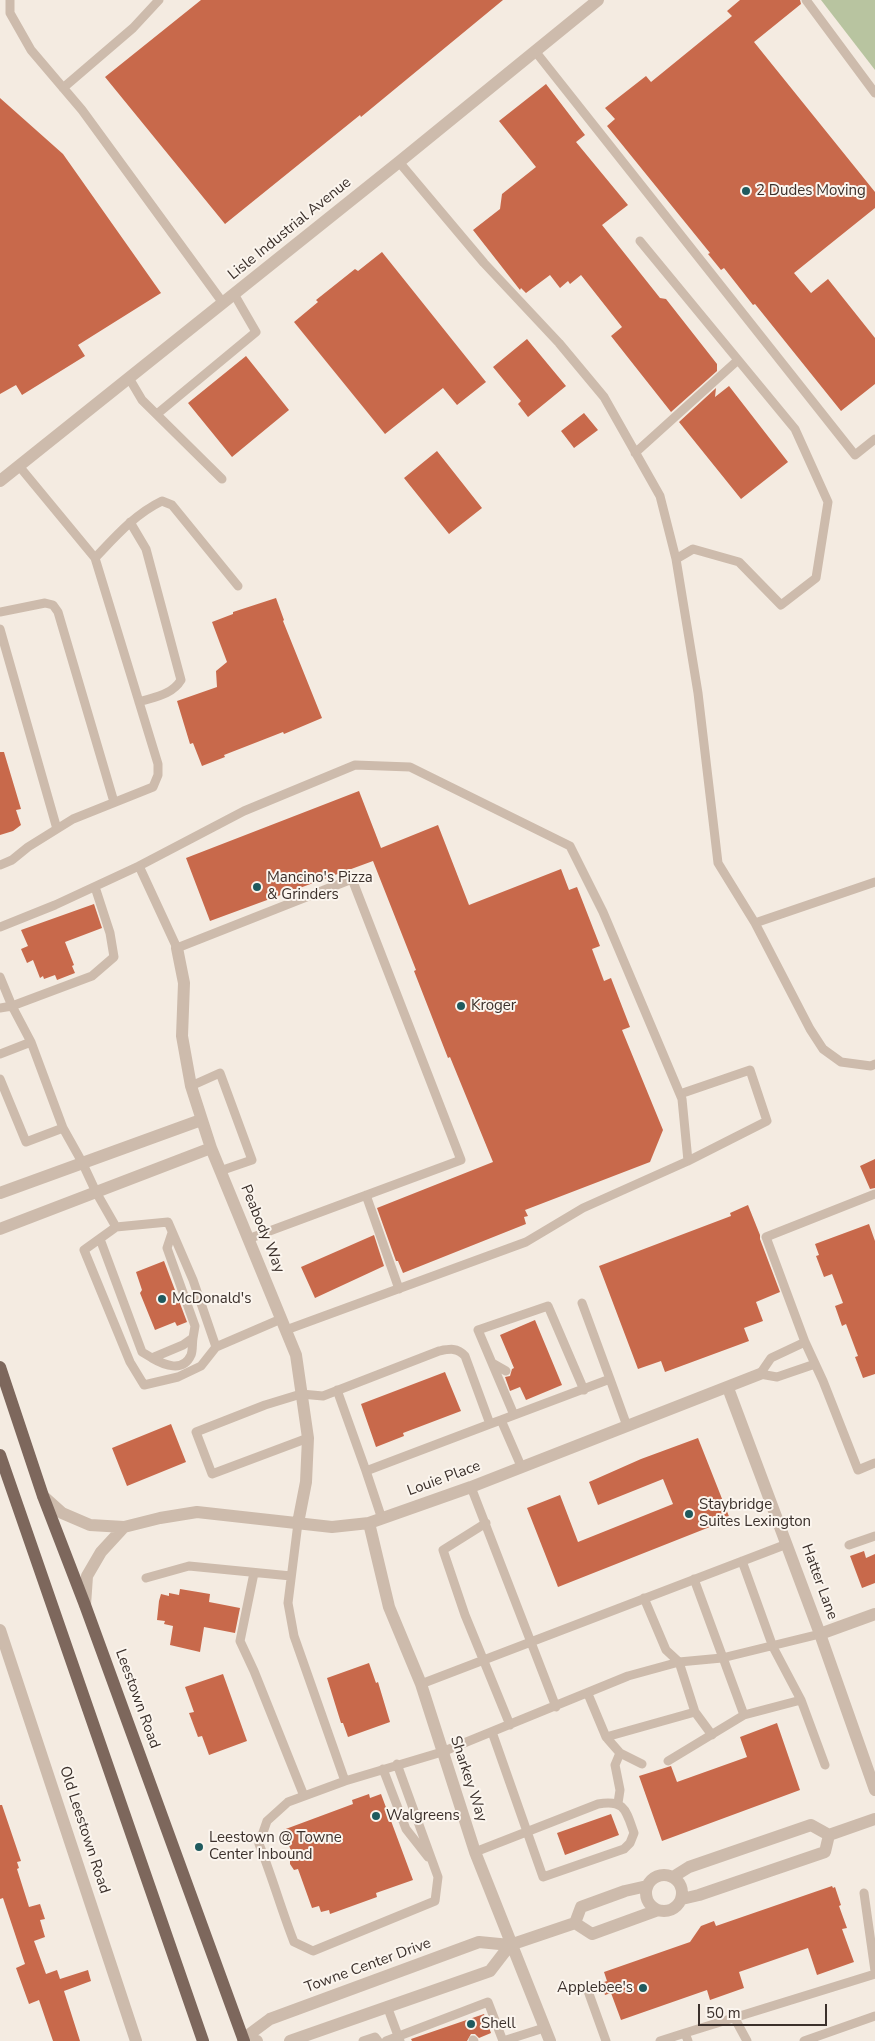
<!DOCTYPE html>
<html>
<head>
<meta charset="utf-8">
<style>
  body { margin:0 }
  #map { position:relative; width:875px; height:2041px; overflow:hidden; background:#f4ebe1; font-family:"Nunito Sans",sans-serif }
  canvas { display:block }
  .scale { position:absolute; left:698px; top:2004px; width:129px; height:22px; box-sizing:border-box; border:2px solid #3b302b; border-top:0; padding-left:6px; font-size:15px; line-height:18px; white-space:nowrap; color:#3b302b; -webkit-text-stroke:4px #fbf5ee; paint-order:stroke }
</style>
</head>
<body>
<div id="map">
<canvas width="875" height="2041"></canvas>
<div class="scale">50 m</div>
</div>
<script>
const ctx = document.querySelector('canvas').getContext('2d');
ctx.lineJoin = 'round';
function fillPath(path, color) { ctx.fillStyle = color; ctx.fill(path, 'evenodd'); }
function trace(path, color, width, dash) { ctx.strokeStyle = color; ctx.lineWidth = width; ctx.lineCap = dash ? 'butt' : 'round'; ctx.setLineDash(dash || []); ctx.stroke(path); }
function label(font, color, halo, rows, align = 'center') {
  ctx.font = font + ' "Nunito Sans",sans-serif'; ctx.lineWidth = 4; ctx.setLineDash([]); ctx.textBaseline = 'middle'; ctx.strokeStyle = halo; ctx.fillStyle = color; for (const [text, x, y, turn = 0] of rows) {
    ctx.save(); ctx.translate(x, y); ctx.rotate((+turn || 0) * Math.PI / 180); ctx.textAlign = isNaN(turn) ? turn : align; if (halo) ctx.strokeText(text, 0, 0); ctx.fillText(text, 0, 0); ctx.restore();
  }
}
const green = new Path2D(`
  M821,0H875V70Z`);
const building = new Path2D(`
  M201,0H503L361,117L360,115L225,224L105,77Z
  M740,0H800L801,4L754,42L875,192V208L794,273L811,293L828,279L875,338V384L841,411L755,304L753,305L724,268L721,270L708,254L710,253L607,126L615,119L605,108L646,76L651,82L732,16L727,11Z
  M546,84L585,135L576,142L628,205L602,225L660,298L666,299L717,364V371L671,412L611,336L622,327L581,275L570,284L568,281L560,288L550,275L526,293L521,288L520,290L473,230L500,209L502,194L536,167L499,121Z
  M0,98L63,154L161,293L78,345L85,356L22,395L16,385L0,394Z
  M382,252L486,382L457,405L443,388L385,434L294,322L318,302L316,300L355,269L358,271Z
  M527,339L566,386L528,417L518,404L521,401L493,367Z
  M246,356L289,410L232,457L188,403Z
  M729,386L788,462L741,499L679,422L716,388L715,397Z
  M584,413L598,430L574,448L561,431Z
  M437,451L482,508L449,534L404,478Z
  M276,598L284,620L283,621L322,718L284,734L283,732L224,755L225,757L202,766L193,743L190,744L177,701L217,687L216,671L227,662L212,622L233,614V612Z
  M0,752H4L21,809L16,810L21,825L13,831L0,835Z
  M359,791L381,848L438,825L469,905L561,869L569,890L577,887L600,946L592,949L604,981L611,978L630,1027L622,1030L663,1130L650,1162L525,1210L528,1216L524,1217L526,1224L403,1273L398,1261H396L377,1208L493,1162L450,1057L448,1058L414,971L416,970L373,861L210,921L186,858Z
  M94,904L102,928L65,942L74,965L72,966L75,973L57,980L55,975L44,979L43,976L40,978L33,960L27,963L21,949L28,946L21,930Z
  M875,1159V1188L870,1189L860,1166Z
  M748,1205L760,1235V1239L780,1292L756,1302L763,1321L744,1328L749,1341L665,1372L661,1361L638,1369L599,1266L731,1216L730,1213Z
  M869,1224L875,1241V1374L863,1378L855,1357L858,1356L846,1324L842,1326L835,1306L843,1303L832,1274L824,1277L816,1256L819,1255L815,1244Z
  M374,1235L384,1266L315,1298L301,1267Z
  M164,1261L187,1322L177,1326L175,1322L155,1330L140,1293L142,1290L136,1272Z
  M535,1320L562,1385L526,1400L520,1387L510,1391L505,1377L510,1376L512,1369L514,1368L500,1335Z
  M445,1372L461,1411L403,1433L404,1436L376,1447L361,1404Z
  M171,1424L186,1462L127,1486L112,1448Z
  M698,1438L730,1519L558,1587L527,1508L560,1495L578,1542L673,1504L663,1479L598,1505L589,1482L641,1459Z
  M864,1551L866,1558L875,1554V1583L862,1588L850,1556Z
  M180,1589L210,1594L209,1602L240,1608L235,1633L204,1627L200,1652L170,1645L173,1626L164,1624L165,1621L157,1620L159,1601L161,1594L169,1596V1593L179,1595Z
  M369,1663L376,1683L378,1682L390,1722L348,1737L343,1723H341L327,1678Z
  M223,1674L247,1741L209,1755L202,1736L198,1737L189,1713L194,1712L185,1687Z
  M777,1723L800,1790L662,1841L639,1776L671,1766L677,1782L747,1757L740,1737Z
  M369,1794L370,1798L381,1794L413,1880L376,1893L377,1897L330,1914L329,1910L321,1912L319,1906L312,1908L298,1869L294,1870L290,1864V1858L293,1856L283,1830L353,1804L352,1800Z
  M0,1805H2L21,1861L17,1862L19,1868L17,1869L29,1907L40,1904L45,1919L40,1920L45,1937L34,1941L46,1974L57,1970L60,1979L88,1970L91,1981L64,1991L80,2041H53L39,2000L29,2004L16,1968L25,1964L3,1898L0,1899Z
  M611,1814L619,1835L565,1855L557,1833Z
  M832,1886L833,1888L835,1887L841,1905L839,1906L847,1928L842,1929L854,1962L817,1975L808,1948L739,1972L744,1988L710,2000L707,1990L621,2020L611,1993L605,1995L601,1983L607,1981L604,1972L690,1942L701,1926L714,1921L716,1926Z
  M484,2014L491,2033L479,2038L475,2034H471L467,2041H412L411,2039Z`);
const service = new Path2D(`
  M10,0V13L31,50L82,110L223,303
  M806,0L875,93
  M535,51L855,455L875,439
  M63,88L133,28L159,0
  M399,162L484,263L559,343L604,397L660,496L676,559L698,693L718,863L755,923L810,1029L823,1049L841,1062L871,1066L875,1064
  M640,241L795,429L828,502L816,578L781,605L739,562L693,549L676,559
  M129,378L142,400L222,479
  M157,414L256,332L234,294
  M635,453L738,360
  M130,522L146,549L181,680C172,695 154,697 139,702
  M95,558C116,536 135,514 162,501L172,505L238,586
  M0,612L45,603L53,605L58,612L114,802
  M0,629L57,829
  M0,865L12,860L28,847L73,819L153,787L158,775V764L95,558L19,466
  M755,923L875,882
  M0,927L55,905L139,866
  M0,977L12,1006L31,1042L63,1128L82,1162L96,1192L116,1227
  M0,1008L12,1006L92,976L114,957L110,933L95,887
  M0,1054L31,1042
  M0,1079L26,1142L63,1128
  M191,1086L220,1073L252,1160L220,1171
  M680,1094L750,1070L767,1121L688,1161
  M875,1194L766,1237L805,1342L823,1381L858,1470L875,1463
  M366,1195L399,1289
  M100,1239L142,1352L152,1358L183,1345L193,1338L195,1326L167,1248L172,1233
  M248,1239L461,1160L352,879L177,948L139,866L244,811L355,765L410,767L570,846L603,912L682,1099L688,1161L583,1208L526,1242L286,1330
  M805,1342L771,1358L760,1374L777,1377L815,1364
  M216,1347L193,1280L168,1222L116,1227L84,1250L130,1362L144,1385L178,1377L201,1366L216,1347L281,1319
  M152,1358C164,1365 183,1373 191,1355C193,1350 192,1343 193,1338
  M492,1363L506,1371
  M610,1379L627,1426
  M337,1390L366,1471
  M514,1415L478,1330L548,1306L584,1390
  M501,1420L610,1379L582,1303
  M308,1438L212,1474L196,1432L265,1405L301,1394L323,1396L439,1351C449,1349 457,1347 465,1356L490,1424
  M471,1487L556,1707
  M382,1519L366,1471L490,1424L501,1420L521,1466
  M298,1523L288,1603L294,1636L345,1781
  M486,1523L443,1550L465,1615L510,1725
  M849,1545L875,1536
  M742,1561L773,1647L801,1700L825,1765
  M254,1573L240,1641L254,1671L304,1796
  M146,1578L189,1566L291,1576
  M694,1579L744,1715L801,1700
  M644,1598L666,1650L679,1662L695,1712L712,1735
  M421,1684L787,1544
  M588,1694L606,1737L695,1712
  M606,1737L620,1753L642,1764
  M668,1761L744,1715
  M397,1764L438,1877L435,1901L313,1951L294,1942C281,1909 272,1876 259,1844L267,1821L288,1802L345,1781L442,1752L628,1676L679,1662L722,1658L820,1634
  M383,1769L406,1829L428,1857
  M618,1803L620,1790L615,1765L620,1753
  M475,1852L598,1804C625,1799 626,1811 634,1833L630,1843L624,1849L543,1877L492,1732
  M864,1893L875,1971
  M588,1991L606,2041
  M387,2006L400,2041
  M734,2017L747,2041
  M685,2033L875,1974
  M473,2040L474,2041
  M363,2041L375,2037L378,2041
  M386,2041L488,2002L503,2041
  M503,2041L544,2028
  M660,2041L685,2033L688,2041
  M804,2041L875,2016`);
const minor = new Path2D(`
  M0,481L399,162L598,0
  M177,948L184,983L182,1036L191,1086L211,1148L296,1355L308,1438L306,1482L298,1523
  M0,1193L201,1120
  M0,1229L211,1148
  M728,1388L820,1634L875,1790
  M43,1496L62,1513L90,1525L124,1527L160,1518L197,1512L332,1527L369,1523L471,1487L760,1374
  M369,1523L389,1607L421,1684L475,1852L550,2041
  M85,1605L87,1576L101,1552L124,1527
  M0,1630L136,2041
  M820,1634L875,1614
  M646 1893a18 18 0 1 1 36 0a18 18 0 1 1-36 0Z
  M673,1877L689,1867L811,1825L829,1835L875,1819
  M682,1899L699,1895L825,1852L829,1835
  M575,1923L592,1934L658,1910
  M257,2041L243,2039L270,2019L479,1942L510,1945L575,1923L581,1907L625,1891L647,1886
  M290,2041L490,1971L510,1945`);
const primary = new Path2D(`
  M0,1367L43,1496L85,1605L244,2041
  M0,1455L203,2041`);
const markers = [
  [746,191,5,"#1f5a5e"],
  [257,887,5,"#1f5a5e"],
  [461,1006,5,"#1f5a5e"],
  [162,1299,5,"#1f5a5e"],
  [689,1514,5,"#1f5a5e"],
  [376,1816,5,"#1f5a5e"],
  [199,1847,5,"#1f5a5e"],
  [643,1988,5,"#1f5a5e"],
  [471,2024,5,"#1f5a5e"]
];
const poiNames = [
  ["2 Dudes Moving",756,191],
  ["Mancino's Pizza",267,878],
  ["& Grinders",267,895],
  ["Kroger",471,1006],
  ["McDonald's",172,1299],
  ["Staybridge",699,1505],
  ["Suites Lexington",699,1522],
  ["Walgreens",386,1816],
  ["Leestown @ Towne",209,1838],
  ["Center Inbound",209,1855],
  ["Applebee's",633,1988,"right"],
  ["Shell",481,2024]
];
const streetNames = [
  ["Lisle Industrial Avenue",290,229,-39],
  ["Peabody Way",262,1229,68],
  ["Louie Place",444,1479,-20],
  ["Hatter Lane",819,1582,70],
  ["Leestown Road",137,1699,70],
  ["Sharkey Way",468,1779,72],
  ["Old Leestown Road",84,1830,72],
  ["Towne Center Drive",368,1966,-20]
];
fillPath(green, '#b8c4a0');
fillPath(building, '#c8694b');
trace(service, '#cdbbac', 9);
trace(minor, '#cdbbac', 12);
trace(primary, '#7d675c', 12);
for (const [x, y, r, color] of markers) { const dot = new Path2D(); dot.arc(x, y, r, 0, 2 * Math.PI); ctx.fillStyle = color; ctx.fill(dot); trace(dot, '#fbf5ee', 2); }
label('15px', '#3b302b', '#fbf5ee', poiNames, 'left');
label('15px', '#3b302b', '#fbf5ee', streetNames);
</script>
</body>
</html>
